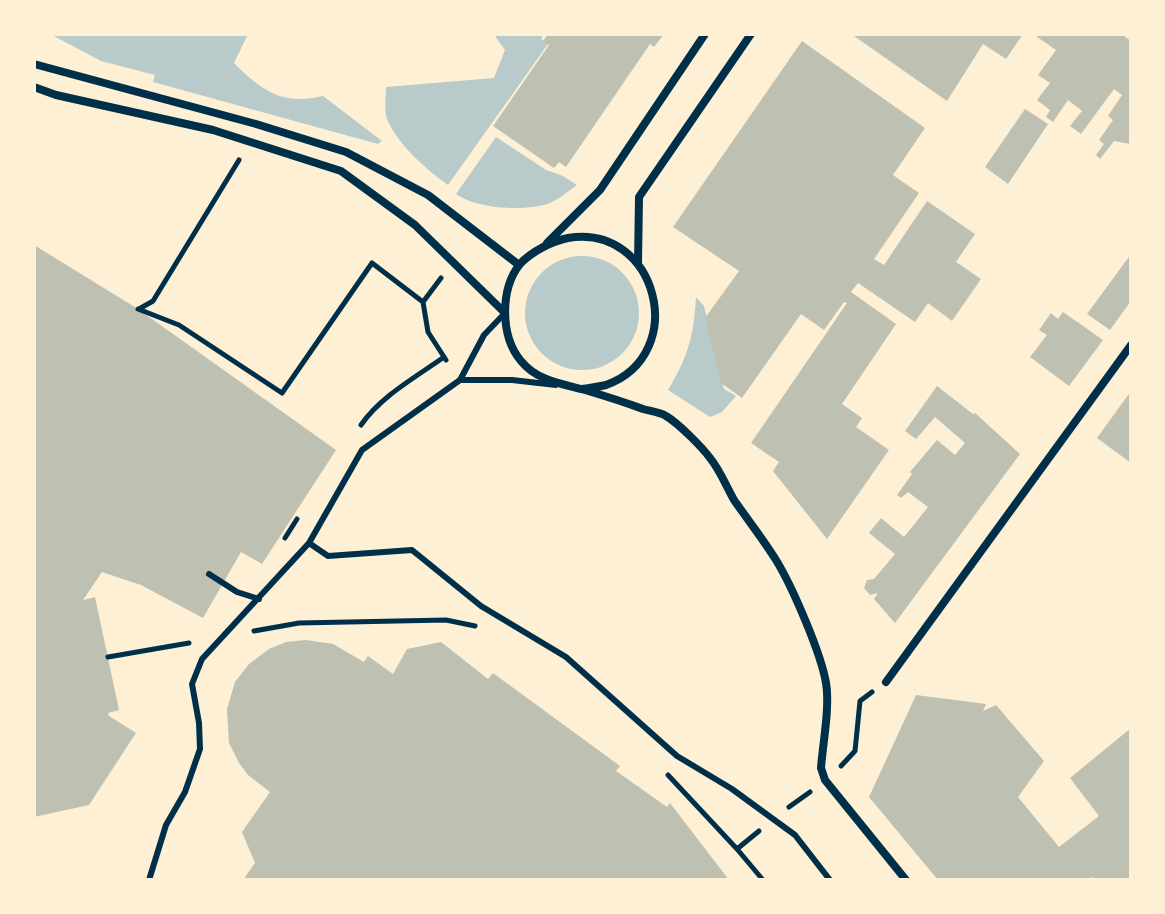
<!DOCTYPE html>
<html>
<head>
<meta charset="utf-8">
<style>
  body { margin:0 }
  #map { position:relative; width:1165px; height:914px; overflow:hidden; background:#fdf0d5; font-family:Lora,serif }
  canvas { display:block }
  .frame { position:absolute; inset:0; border:36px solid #fdf0d5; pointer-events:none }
</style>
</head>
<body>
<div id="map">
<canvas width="1165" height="914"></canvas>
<div class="frame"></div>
</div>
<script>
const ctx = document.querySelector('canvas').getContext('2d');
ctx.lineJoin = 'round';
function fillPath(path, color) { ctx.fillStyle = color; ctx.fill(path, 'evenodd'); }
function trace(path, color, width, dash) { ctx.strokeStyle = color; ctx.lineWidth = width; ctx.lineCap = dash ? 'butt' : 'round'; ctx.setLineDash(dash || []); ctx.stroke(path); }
const green = new Path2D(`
  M50,34H248L234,63C261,90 282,106 323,96L382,141L378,144L153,82L155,75L101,61Z
  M496,34H544L541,39L548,44L448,185C427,170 397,144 387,119C384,110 386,96 386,87L494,78L505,50L495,36Z
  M496,137L546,170L561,175L577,185C569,191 559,199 550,203C526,212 477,209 456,194Z
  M525 313a57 57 0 1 1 114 0a57 57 0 1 1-114 0Z
  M696,297L704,306L724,389L736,396L722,412L710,417L668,390C688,357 694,335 696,297Z`);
const building = new Path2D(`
  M548,34H664L654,47L650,44L566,167L559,162L554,168L493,126L549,45L543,41Z
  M851,34L997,36L1023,34L1006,59L983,44L947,101Z
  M1033,34H1121L1131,41V144L1114,141L1100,159L1096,155L1104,144L1099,140L1113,120L1108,116L1122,95L1114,89L1081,134L1070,126L1082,111L1068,100L1053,122L1046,117L1050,110L1037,100L1050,83L1038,75L1056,50Z
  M802,41L925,128L893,175L919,193L874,259L884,265L927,201L975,234L956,262L981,279L952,321L928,303L915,322L858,283L851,292L896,324L842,404L862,418L856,427L889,450L827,539L773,471L779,462L751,443L847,303L844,302L824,330L801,314L742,398L721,383L705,318L739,271L673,227Z
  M1025,109L1048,124L1008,184L985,167Z
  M34,245L138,309L336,450L262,564L241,552L203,618L141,585L102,572L83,600L95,597L119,710L108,713L109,716L136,733L89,805L34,817Z
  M1131,254V301L1110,330L1087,314Z
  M1063,312L1103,340L1069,386L1030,357L1047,335L1039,330L1051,313L1058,319Z
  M937,386L973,414L975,413L1020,454L895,623L874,599L878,593L870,595L864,588L867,580L874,579L895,554L869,533L881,518L904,537L928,507L908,492L901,498L897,495L912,474L910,472L937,440L955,455L965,443L935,417L916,439L905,431Z
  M1131,391V463L1097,438Z
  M306,640L333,644L364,662L368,656L393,674L407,649L441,642L488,679L493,673L620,766L616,771L667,807L670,803L729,880H243L255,863L242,832L270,792L248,775L239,763L229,743L227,709L235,682L249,664L269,649L286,642Z
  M916,695L986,704L983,711L996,705L1044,761L1018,797L1059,847L1099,816L1070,778L1131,728V880H1095L1092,877L1088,880H938L869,797Z`);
const path = new Path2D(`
  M441,278L423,302L428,332L446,360
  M138,309L179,325L282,393L372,263L423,302
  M139,309L153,301L239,160
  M361,425C381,396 416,377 444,357
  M285,538L297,519
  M254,631L299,623L446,620L475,626
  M108,657L189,643
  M841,766L855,751L860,701L872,692
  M668,775L737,849L759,831
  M789,807L810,792
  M737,849L763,880`);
const service = new Path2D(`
  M460,380H512L556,385
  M309,543L328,556L412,550L481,606L566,657L677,756L732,789L795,835L830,880
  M209,574L237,592L259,599
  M149,880L166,825L185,792L200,749L199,723L192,684L202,659L309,543L362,450L460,380L484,335L505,313`);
const minor = new Path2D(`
  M34,64L256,124L346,152L428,195L519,265
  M34,87L56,95L213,130L341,171L415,225L505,313
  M547,243L600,190L705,34
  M638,263L639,197L751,34
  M582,389C589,388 598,387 606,385C691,354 657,223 568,238C552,241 531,252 520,264C500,289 500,336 521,361C537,381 563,384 585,390C605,396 624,402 643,409C650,411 660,412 666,416C678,423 702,447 710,458C720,470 726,486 734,500C748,520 763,539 776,560C792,586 821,653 826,683C830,707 823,742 821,768L825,780L906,880
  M886,682L1131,345`);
fillPath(green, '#b9caca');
fillPath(building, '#bec0b2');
trace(path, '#003049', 5);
trace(service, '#003049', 6);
trace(minor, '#003049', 8);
</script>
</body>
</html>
